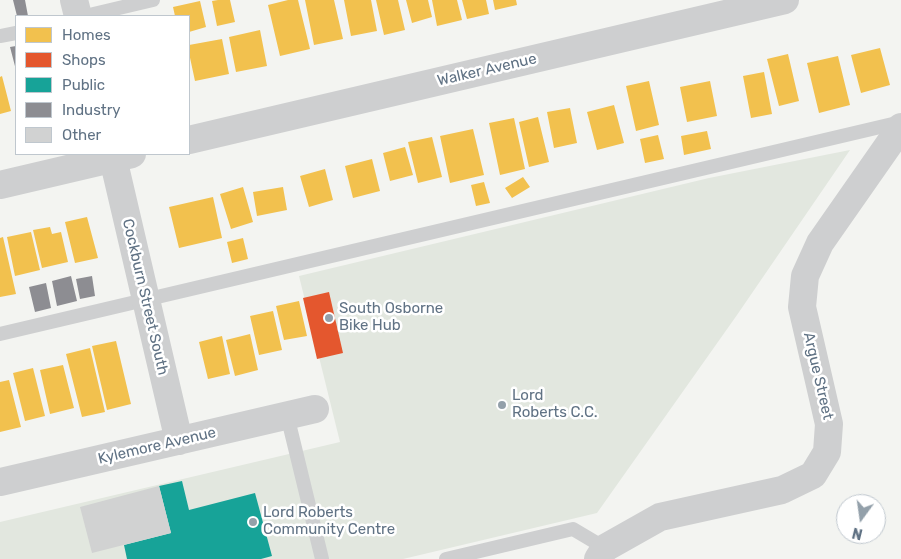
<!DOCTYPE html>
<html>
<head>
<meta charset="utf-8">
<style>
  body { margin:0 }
  #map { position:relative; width:901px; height:559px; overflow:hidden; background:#f3f4f1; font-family:Rubik,sans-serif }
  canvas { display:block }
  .legend { position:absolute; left:15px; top:15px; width:175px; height:140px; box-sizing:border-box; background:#fff; border:1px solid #bfc7ce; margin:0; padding:6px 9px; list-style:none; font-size:15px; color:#607284 }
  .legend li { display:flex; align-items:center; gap:10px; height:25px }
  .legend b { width:25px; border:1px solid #bfc7ce }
  .north { position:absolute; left:836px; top:494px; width:50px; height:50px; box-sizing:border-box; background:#fff; border:1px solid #bfc7ce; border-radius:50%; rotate:194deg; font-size:14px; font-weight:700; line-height:20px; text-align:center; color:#607284 }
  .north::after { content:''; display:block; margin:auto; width:18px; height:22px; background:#93a0aa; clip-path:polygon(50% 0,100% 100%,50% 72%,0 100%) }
</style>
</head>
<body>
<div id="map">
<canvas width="901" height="559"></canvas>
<ul class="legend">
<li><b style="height:14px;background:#f2c14e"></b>Homes</li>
<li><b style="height:14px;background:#e4572e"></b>Shops</li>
<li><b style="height:14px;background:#17a398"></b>Public</li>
<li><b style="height:14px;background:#8d8d92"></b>Industry</li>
<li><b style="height:14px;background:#d1d2d2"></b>Other</li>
</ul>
<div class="north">N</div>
</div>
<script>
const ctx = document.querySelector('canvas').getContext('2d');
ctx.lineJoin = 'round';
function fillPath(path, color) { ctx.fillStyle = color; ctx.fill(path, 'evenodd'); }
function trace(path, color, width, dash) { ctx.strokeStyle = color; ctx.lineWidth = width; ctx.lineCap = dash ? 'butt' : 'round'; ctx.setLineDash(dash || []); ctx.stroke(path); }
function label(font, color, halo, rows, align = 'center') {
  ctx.font = font + ' Rubik,sans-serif'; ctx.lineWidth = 5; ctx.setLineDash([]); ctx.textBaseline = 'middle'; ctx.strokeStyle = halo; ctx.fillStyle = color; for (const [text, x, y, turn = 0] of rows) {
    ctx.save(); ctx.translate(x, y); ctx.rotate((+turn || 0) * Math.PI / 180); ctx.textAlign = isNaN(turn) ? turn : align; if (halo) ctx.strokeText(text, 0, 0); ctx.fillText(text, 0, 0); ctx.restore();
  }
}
const green = new Path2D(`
  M850,150L737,315L597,513L403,559H0V522L340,442L299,276L709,178Z`);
const homes = new Path2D(`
  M218,0H230L235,22L217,26L212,1Z
  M288,0H298L310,49L280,56L268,5Z
  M305,0H334L343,39L314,45Z
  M344,0H371L377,31L351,36Z
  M376,0H398L405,30L384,35Z
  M406,0H428L432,17L412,23Z
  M432,0H457L462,20L437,26Z
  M462,0H486L489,14L467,19Z
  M493,0H516L517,5L495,10Z
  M200,1L206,27L189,32V16H175L173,7Z
  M260,30L267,66L236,72L229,37Z
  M222,39L229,74L195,81L189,53V45Z
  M880,48L890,85L861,93L851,55Z
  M788,54L799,101L779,106L767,59Z
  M838,56L850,105L819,113L807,63Z
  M764,72L772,114L751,118L743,76Z
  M2,76L11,111L0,114V77Z
  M649,81L659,125L636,131L626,86Z
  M710,81L717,116L687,122L680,87Z
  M614,105L624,143L597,150L587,112Z
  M570,108L577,143L554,148L547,112Z
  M538,117L549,162L529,167L519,122Z
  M514,118L525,169L500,175L489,123Z
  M473,129L484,175L450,183L440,136Z
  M707,131L711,149L684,155L681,136Z
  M658,135L664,159L645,163L640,139Z
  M432,137L442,177L418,183L408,142Z
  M405,147L413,175L390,181L383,153Z
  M372,159L380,191L353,198L345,166Z
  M325,169L333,200L309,207L300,176Z
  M523,177L530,187L512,198L505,188Z
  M484,182L490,203L476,206L471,185Z
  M243,187L253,222L231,229L220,194Z
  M283,187L287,210L257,216L253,192Z
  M213,197L222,238L179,248L169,207Z
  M87,217L98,258L75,263L65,222Z
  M50,227L52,234L61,232L68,262L42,268L33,230Z
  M31,232L40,270L15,276L7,237Z
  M3,237L16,294L0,297V238Z
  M243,238L248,259L232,263L227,242Z
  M299,301L307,336L284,340L276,306Z
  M273,311L282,350L259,355L250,316Z
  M250,334L258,370L235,376L226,340Z
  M222,336L230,374L208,379L199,342Z
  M116,341L131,404L107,410L92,346Z
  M90,348L105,412L82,417L66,354Z
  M63,365L74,408L50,414L40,370Z
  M33,368L45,416L25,421L13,373Z
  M9,380L21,427L0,432V382Z`);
const shops = new Path2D(`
  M329,292L343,353L317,359L303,298Z`);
const public = new Path2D(`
  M182,481L189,510L255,493L272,556L261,559H127L124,545L171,533L159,486Z`);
const industry = new Path2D(`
  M13,0H25L28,16H17Z
  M16,46V70L10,47Z
  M71,276L77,301L57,306L52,281Z
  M92,276L95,296L80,299L76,279Z
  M46,283L51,308L35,312L29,287Z`);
const building = new Path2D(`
  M159,486L171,533L92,553L80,507Z`);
const lane = new Path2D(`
  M85,16L153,0
  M0,36L16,33
  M0,334L901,122
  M287,415L322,559
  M446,559L573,529L605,548`);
const street = new Path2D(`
  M74,0L78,16
  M189,140L785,0
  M112,154L179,441
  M0,185L132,154
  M0,482L315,409
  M598,559L605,548L660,517L782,490L813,475L827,452L829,424L802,307L805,276L820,243L901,127`);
const markers = [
  [329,318,5,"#93a0aa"],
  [502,405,5,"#93a0aa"],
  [253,522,5,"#93a0aa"]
];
const streetNames = [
  ["Walker Avenue",487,70,-13],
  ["Cockburn Street South",145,297,77],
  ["Argue Street",818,376,77],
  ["Kylemore Avenue",157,446,-13]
];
const poiNames = [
  ["South Osborne",339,309],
  ["Bike Hub",339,326],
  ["Lord",512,396],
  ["Roberts C.C.",512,413],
  ["Lord Roberts",263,513],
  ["Community Centre",263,530]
];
fillPath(green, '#e2e7df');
fillPath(homes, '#f2c14e');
fillPath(shops, '#e4572e');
fillPath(public, '#17a398');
fillPath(industry, '#8d8d92');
fillPath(building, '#d1d2d2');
trace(lane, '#cecfd0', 14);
trace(street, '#cecfd0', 28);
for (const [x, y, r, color] of markers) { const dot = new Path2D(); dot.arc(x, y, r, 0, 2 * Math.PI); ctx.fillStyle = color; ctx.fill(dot); trace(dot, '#fff', 2); }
label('15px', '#607284', '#fff', streetNames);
label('15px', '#607284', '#fff', poiNames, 'left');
</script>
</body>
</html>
